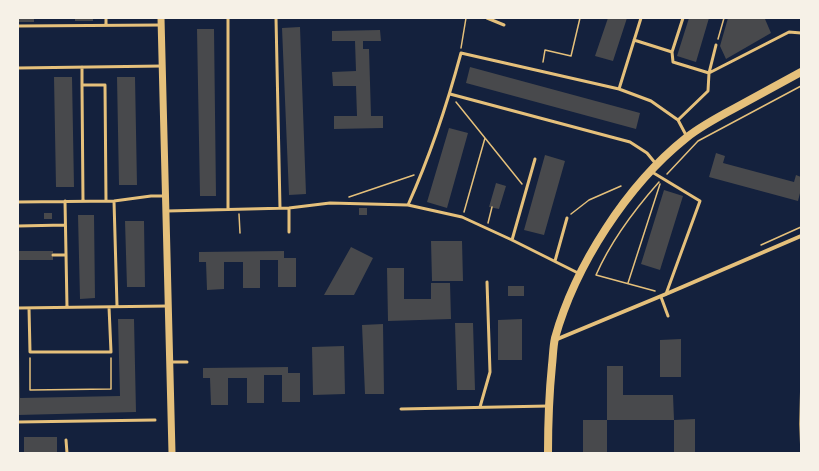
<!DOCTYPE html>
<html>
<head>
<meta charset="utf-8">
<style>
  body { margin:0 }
  #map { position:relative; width:819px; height:471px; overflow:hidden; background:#14213d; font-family:Rubik,sans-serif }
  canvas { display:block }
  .frame { position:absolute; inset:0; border:19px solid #f6f1e7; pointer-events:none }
</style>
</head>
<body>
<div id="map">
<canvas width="819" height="471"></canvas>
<div class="frame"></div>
</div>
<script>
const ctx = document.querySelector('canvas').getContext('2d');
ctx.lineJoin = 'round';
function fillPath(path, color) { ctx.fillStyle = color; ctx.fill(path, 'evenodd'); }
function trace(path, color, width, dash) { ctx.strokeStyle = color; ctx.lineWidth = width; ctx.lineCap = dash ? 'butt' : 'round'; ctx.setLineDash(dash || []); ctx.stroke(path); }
const building = new Path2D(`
  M18,18H34V22H18Z
  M75,18H93V21H75Z
  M608,18H627L613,61L595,56Z
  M689,18H709L696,62L677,56Z
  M728,18L765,19L771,33L726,59L720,46Z
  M300,27L306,194L289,195L282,28Z
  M197,29H214L216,196H200Z
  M380,30L381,41H363V49H369L371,116H383V128L334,129V116H357L356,86H333L332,72L356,71L355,41H332V31Z
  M470,67L640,113L636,129L466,83Z
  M54,77H72L74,187H56Z
  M117,77H135L137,185H119Z
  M449,128L468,133L447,208L427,202Z
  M716,153L725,156L723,163L794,182L796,175L801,177V189L798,201L709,177Z
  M545,155L565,161L544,235L524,230Z
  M496,183L506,186L499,209L489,207Z
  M664,190L683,196L660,270L641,264Z
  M359,208H367V215H359Z
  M44,213H52V219H44Z
  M78,215H94L95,298L80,299Z
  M125,221H144L145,287H127Z
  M431,241H462L463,281H432Z
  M351,247L373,258L354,295H324Z
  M18,251H53V260H18Z
  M284,251V258H296V287H278V260H260V288H243V262H224V289L207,290L206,262H199V252Z
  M387,268H404V299H431V283H450L451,319L388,321Z
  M508,286H524V296H508Z
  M118,319H134L136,412L18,415V350H19L20,398L120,396Z
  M522,319V360H498V320Z
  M455,323H473L475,390H457Z
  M383,324L384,394H365L362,325Z
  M681,339V377H660V340Z
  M344,346L345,394L313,395L312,347Z
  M607,366H623V395H673L674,420H607Z
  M288,367V373H300V402H282V375H264V403H247V378H228V405H211L210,378H203V368Z
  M695,419V453H674V420Z
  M583,420H607V453H583Z
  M24,437H57V453H24Z`);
const path = new Path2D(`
  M718,39L724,18
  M461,48L466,18
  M543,62L545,50L571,56L580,18
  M456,102L485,138L464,212
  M485,138L522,184
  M667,174L698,141L801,86
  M349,197L414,175
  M239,214L240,233
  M571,214L589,200L621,186
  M488,223L492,207
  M761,245L801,227
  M628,283L660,184
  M655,291L596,275C610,243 636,208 659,182
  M30,358V390L111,389V358
  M801,381L800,424L801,451`);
const service = new Path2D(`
  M106,18V25
  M228,18V209
  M276,18L280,208
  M487,18L504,25
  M683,18L672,52L673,62L709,73L789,32L801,33
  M18,26L161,25
  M634,40L672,52
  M82,67V85
  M18,68L162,66
  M619,89L641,18
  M450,94L630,142L647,153L656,164
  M678,120L708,91L709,73L716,45
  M652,172L700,201L666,294
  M65,201L67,307
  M83,201L82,85H105L106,201
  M114,201L117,306
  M18,202L114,201L151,196H166
  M408,205C430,156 447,105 461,53L619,89L651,101L678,120L687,137
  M289,208V232
  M167,211L289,208L330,203L408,205L462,217L512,240L580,274
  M18,226L65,225
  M512,240L535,159
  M53,255H66
  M555,261L567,218
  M661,297L668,316
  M18,308L168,306
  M29,308L30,352H111L109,307
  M170,362H187
  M480,407L490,372L487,282
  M401,409L548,406
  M18,422L155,420
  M66,440L67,453`);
const minor = new Path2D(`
  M555,340L666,294L801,236`);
const tertiary = new Path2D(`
  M161,18L172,453`);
const secondary = new Path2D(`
  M548,453C548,423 549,395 552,365C553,357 553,347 555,338C575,266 627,185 686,138C701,126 718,117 735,108C757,96 779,84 801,72`);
fillPath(building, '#48494c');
trace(path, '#e5c07b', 1.5);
trace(service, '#e5c07b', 3);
trace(minor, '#e5c07b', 4);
trace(tertiary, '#e5c07b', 7);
trace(secondary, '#e5c07b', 8);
</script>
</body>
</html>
